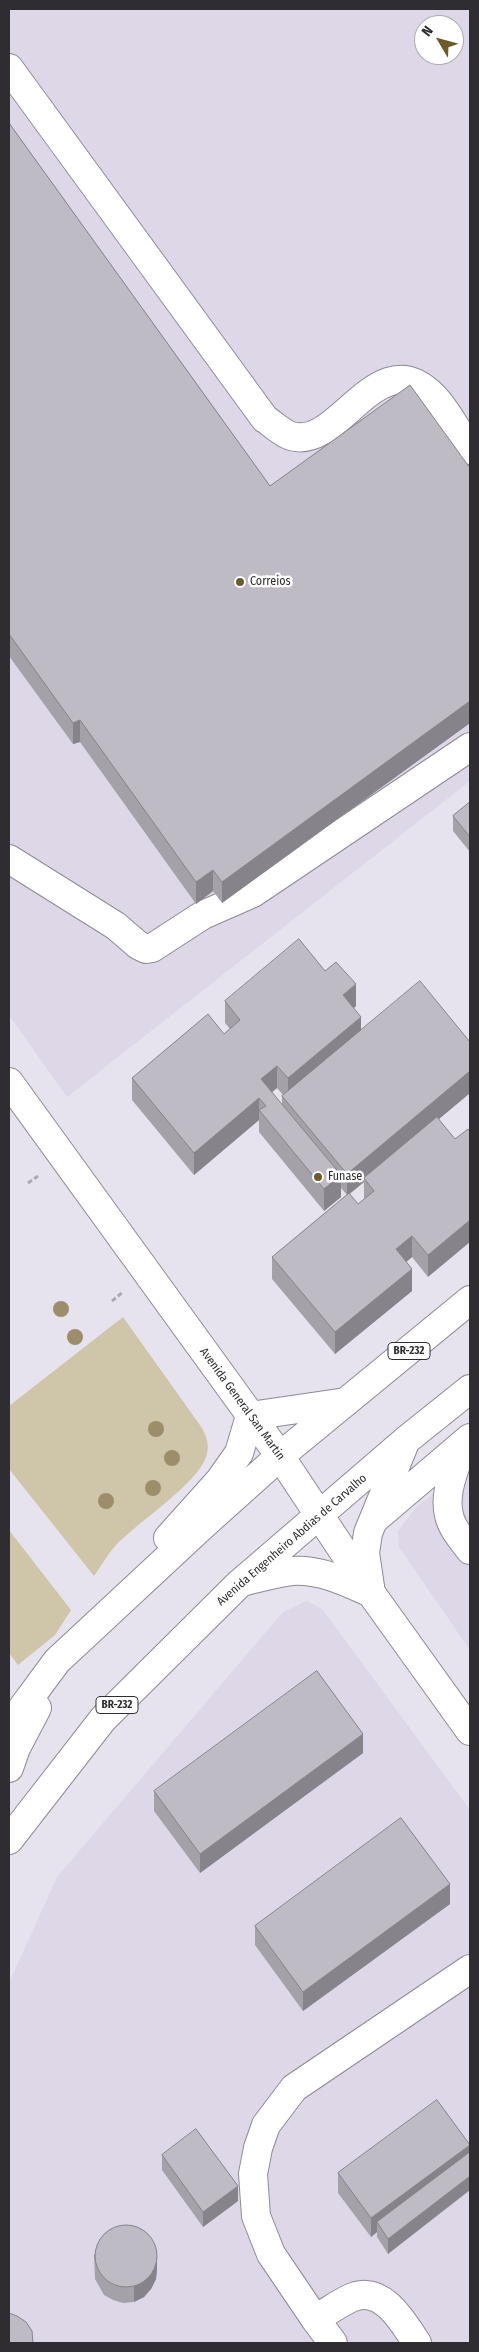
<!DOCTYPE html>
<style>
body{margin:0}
#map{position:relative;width:479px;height:2352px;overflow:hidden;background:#e7e3ee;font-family:"Fira Sans Condensed",sans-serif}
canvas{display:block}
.frame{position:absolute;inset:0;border:10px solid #2f2d31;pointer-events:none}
.north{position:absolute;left:414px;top:15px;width:50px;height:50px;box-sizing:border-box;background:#fff;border:1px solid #acabad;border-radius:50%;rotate:307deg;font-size:14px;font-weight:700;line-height:20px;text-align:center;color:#2f2d31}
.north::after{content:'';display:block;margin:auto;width:18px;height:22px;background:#6d5c2a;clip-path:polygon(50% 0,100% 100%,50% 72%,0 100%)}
</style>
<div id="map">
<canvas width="479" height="2352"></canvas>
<div class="frame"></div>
<div class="north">N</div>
</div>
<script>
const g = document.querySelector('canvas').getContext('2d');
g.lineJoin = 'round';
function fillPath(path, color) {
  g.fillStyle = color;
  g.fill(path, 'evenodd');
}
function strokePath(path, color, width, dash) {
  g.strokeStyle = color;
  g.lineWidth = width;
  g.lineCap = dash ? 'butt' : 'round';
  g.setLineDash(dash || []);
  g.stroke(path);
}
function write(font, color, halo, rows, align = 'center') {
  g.font = font + ' "Fira Sans Condensed",sans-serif';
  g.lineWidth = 5;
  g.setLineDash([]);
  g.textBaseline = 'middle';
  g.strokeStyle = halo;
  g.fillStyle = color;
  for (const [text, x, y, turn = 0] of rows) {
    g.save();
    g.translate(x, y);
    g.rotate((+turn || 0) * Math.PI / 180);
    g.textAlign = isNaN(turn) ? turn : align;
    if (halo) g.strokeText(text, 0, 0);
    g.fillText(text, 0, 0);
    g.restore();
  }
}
const built = new Path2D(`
 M9,9H470V781L67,1097L9,1015ZM424,25H454V55H424Z
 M470,1465V1650L399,1547L398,1531L416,1507Z
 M307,1601L323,1610L470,1810V2343H9V1983L57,1877L283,1612Z`);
const green = new Path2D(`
 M123,1317L202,1428C207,1437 210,1447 206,1457C197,1484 138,1522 116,1545C108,1554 101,1566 94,1576L9,1469V1406Z
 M9,1530L71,1610L55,1635L18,1665L9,1653Z`);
const path = new Path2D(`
 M28,1183L38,1176
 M112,1301L123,1292`);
const minor = new Path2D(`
 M9,68L265,419C273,424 282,433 291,436C340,451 377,339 433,396C448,411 458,433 470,450
 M9,859L116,926L138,945L146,949L152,948L203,915L253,893L470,747
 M464,1443C455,1468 440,1498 452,1524C456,1533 464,1542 470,1550
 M315,2319L333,2343
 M417,2343C404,2324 385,2288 356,2296C343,2300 328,2312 315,2319L271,2254L256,2216L253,2174L258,2148L266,2125L294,2088L470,1969`);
const major = new Path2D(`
 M9,1082L280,1456L371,1593L470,1731`);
const highway = new Path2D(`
 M376,1518L470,1438
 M168,1538L220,1480L239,1453L250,1416L346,1402
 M242,1582C258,1578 275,1573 292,1571C320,1569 346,1582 371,1593
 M371,1593L365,1553L368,1533L404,1445
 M9,1726L57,1661L201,1527L280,1456L470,1300
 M9,1768L16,1748L37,1708
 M9,1840L103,1719L240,1583L405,1441L470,1389`);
const trees = [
 [61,1309],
 [75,1337],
 [156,1429],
 [172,1458],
 [153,1488],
 [106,1501]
];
const wall = new Path2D(`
 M9,123L270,486L470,468V723L222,903L213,891L196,904L80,742L73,744L9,656Z
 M470,802V852L453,831V816Z
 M225,1001L356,1006L354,1008L361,1030L470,1042V1093L439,1119L428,1277L412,1257L406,1262L412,1291L335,1354L272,1279V1257L347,1195L341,1188V1197L324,1211L259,1132V1120L194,1175L132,1100V1078L224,1034L230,1029L225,1023ZM277,1088L283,1095L282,1096V1105L272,1092ZM364,1182V1199L358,1204L349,1194Z
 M363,1753L200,1873L154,1811V1791Z
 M450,1904L303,2011L255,1945V1926Z
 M470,2152L388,2254L377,2237V2232L371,2237L338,2193V2173Z
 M162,2155L238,2201L203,2227L162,2170Z
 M94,2254L157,2269L156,2279L151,2289L144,2297L134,2302L123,2303L113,2300L104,2295L95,2279Z`);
const shadedWall = new Path2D(`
 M470,701V723L222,903V882Z
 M80,720V742L73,744V723Z
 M213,870V891L196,904V882Z
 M356,984V1006L343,1017V995Z
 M361,1017V1039L288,1100V1078Z
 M277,1066V1088L261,1101V1079Z
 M470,1071V1093L366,1180L364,1178V1182L347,1196V1174Z
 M259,1098V1120L194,1175V1153Z
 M341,1175V1197L324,1211V1189Z
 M470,1220V1242L428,1277V1255Z
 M412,1236V1257L396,1271V1249Z
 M412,1269V1291L335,1354V1332Z
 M363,1734V1753L200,1873V1854Z
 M450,1884V1904L303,2011V1992Z
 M470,2145V2164L377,2222V2232L371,2237V2218Z
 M470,2176V2190L388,2254V2239Z
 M238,2186V2201L203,2227V2212Z
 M157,2254V2269L156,2279L151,2289L144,2297L134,2302V2287Z`);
const building = new Path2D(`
 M9,123L270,486L410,385L470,468V701L222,882L213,870L196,882L80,720L73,723L9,634Z
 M470,802V837L453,816Z
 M299,939L325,971L336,962L356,984L343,995L361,1017L288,1078L277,1066L261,1079L341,1175L324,1189L259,1110L266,1106L259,1098L194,1153L132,1078L208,1014L224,1034L240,1020L225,1001Z
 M420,981L470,1042V1071L347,1174L282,1096Z
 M437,1117L455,1139L468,1129L470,1132V1220L428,1255L412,1236L396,1249L412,1269L335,1332L272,1257L349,1193L358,1204L374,1191L364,1178Z
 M317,1671L363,1734L200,1854L154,1791Z
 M401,1818L450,1884L303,1992L255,1926Z
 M437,2100L470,2145L371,2218L338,2173Z
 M196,2129L238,2186L203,2212L162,2155Z
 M470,2152V2176L388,2239L377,2222Z
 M95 2256a31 31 0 1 1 62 0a31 31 0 1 1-62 0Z
 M9,2313L17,2316L26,2322L32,2331L33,2343H9Z`);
const markers = [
 [240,582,5,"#6d5c2a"],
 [318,1177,5,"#6d5c2a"]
];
const shields = [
 [409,1351,42],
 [117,1705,42]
];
const shieldNames = [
 ["BR-232",409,1351],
 ["BR-232",117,1705]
];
const poiNames = [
 ["Correios",250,582],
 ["Funase",328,1177]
];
const streetNames = [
 ["Avenida General San Martin",242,1404,54],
 ["Avenida Engenheiro Abdias de Carvalho",292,1540,-41]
];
fillPath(built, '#ddd7e8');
fillPath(green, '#cfc5a9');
strokePath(minor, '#8e8a94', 30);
strokePath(major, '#8e8a94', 30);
strokePath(highway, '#8e8a94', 30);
strokePath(path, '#aca9b2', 3, [5, 2.5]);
strokePath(minor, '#fff', 28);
strokePath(major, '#fff', 28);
strokePath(highway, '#fff', 28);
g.fillStyle = '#9c8e6b';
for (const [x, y] of trees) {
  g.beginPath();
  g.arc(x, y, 8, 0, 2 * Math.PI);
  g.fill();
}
fillPath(wall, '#a4a1a9');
fillPath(shadedWall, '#86838a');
fillPath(building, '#bfbbc5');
strokePath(building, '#86838a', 1);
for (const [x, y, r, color] of markers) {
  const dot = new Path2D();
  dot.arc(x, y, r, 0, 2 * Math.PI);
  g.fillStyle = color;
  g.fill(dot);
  strokePath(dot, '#fff', 2);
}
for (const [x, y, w] of shields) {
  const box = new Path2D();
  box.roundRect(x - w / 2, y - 8.5, w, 17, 4);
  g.fillStyle = '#fff';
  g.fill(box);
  strokePath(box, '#2f2d31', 1);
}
write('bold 11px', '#2f2d31', null, shieldNames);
write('12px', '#2f2d31', '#fff', poiNames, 'left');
write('12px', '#2f2d31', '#fff', streetNames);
</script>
